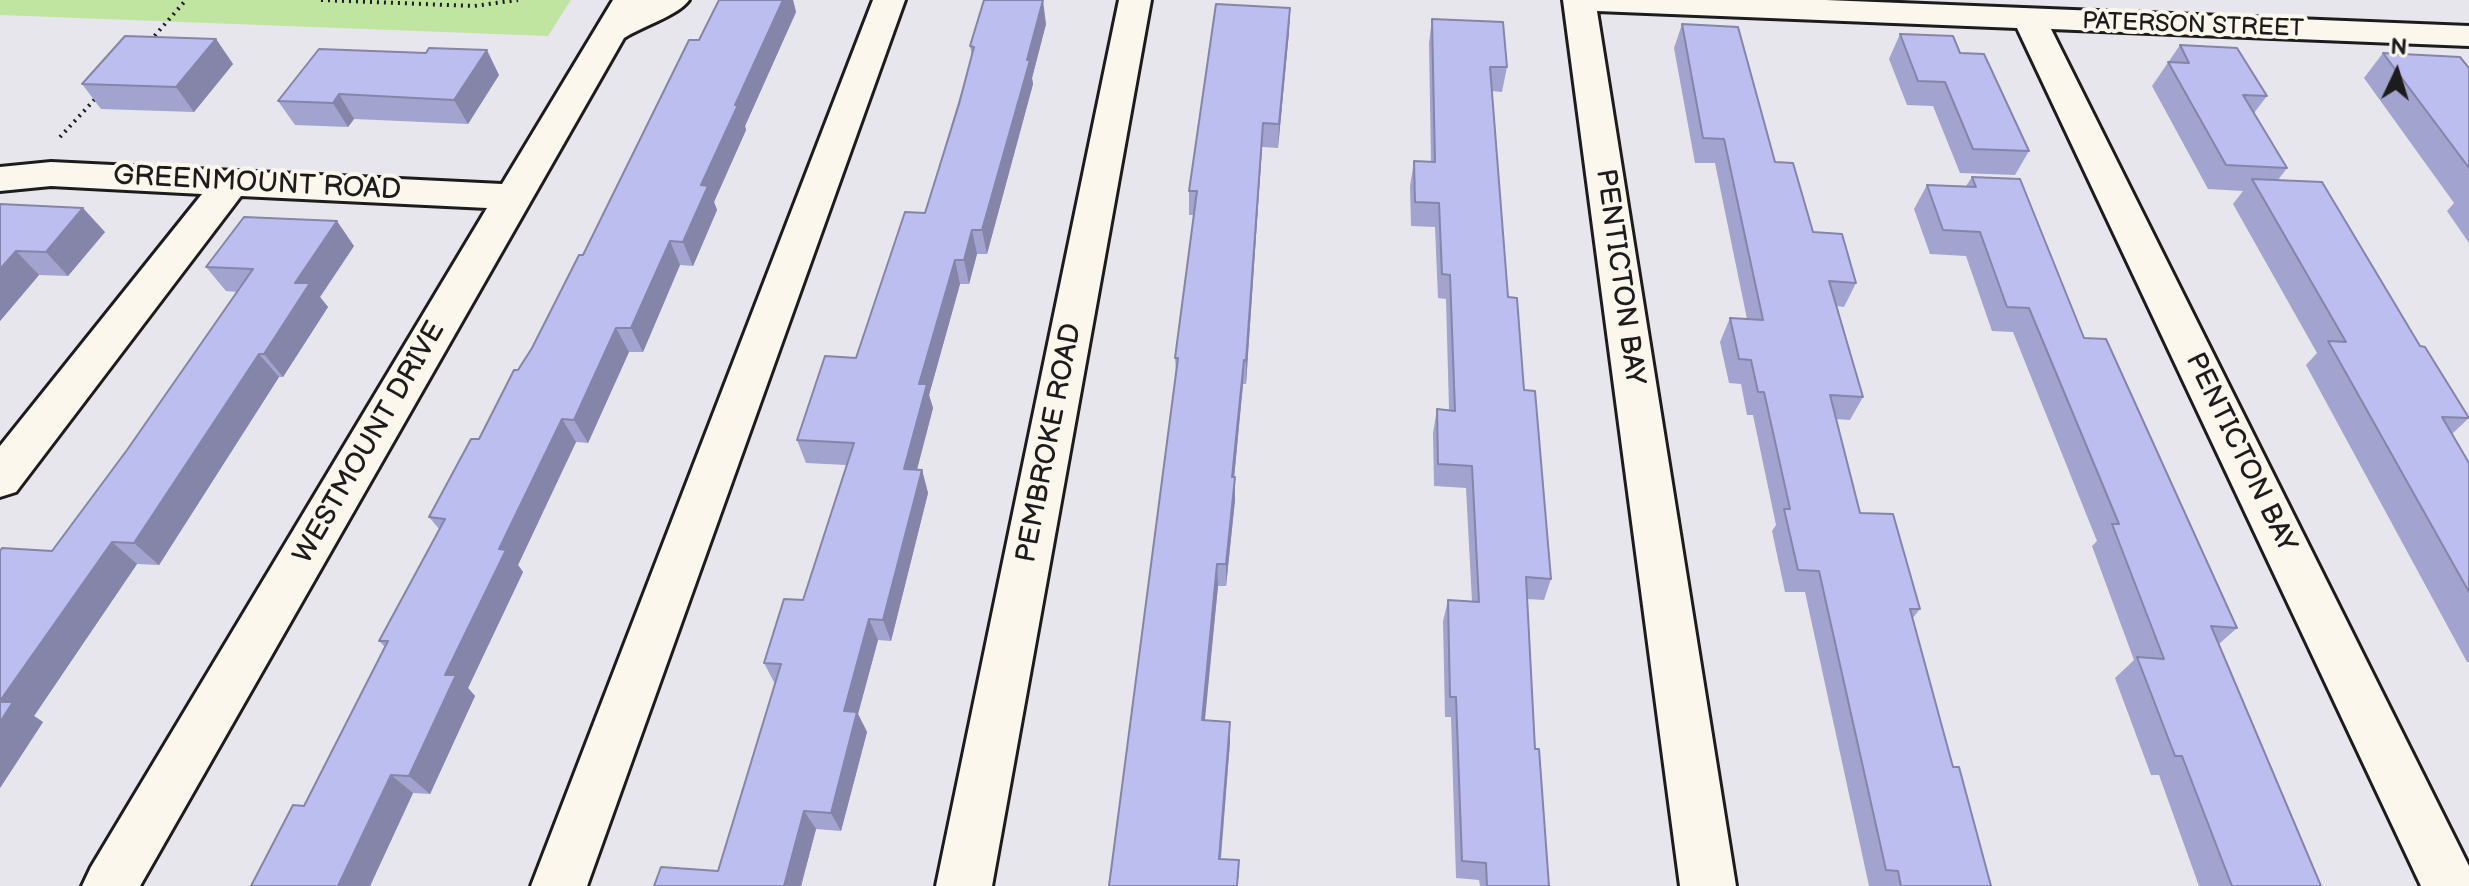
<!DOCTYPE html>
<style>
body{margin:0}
#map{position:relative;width:2469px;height:886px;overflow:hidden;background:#e8e6ed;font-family:"Balsamiq Sans",sans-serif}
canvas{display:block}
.north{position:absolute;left:2357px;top:32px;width:80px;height:80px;-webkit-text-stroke:6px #fbf7ec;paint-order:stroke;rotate:4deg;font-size:22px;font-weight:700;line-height:32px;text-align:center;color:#1c1c1c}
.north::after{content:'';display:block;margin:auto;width:28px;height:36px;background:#1c1c1c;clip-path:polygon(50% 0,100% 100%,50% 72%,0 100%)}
</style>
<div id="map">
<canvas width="2469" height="886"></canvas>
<div class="north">N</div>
</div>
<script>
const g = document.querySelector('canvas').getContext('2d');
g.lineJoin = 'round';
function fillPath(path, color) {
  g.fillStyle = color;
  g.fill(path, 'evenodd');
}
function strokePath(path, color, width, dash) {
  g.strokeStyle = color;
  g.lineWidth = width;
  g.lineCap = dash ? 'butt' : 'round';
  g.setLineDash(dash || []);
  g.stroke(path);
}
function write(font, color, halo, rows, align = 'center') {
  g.font = font + ' "Balsamiq Sans",sans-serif';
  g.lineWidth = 8;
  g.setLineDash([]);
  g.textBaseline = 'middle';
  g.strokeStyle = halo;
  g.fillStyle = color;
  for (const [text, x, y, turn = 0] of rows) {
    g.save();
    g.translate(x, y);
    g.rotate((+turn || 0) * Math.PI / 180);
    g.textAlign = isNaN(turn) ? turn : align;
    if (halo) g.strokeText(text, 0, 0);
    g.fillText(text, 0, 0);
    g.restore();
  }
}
const green = new Path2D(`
 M0,0H571L548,36L0,15Z`);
const path = new Path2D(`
 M321,0L474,6L518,0
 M150,41L186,0
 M60,137L96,98`);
const minor = new Path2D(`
 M613,0H689C679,15 641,27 624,38L140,886H82L91,867L487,208L241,196L16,492L0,497V446L202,194L51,186L0,191V167L51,162L502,184Z
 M873,0H905L587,886H531Z
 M1119,0H1151L992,886H936Z
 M1563,0H1826L2469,26V46L2051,29L2469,866V886H2421L2017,28L1597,11L1736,886H1680Z`);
const wall = new Path2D(`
 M783,0H793L796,12L745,126L746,130L714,202L717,210L693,266L680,265L643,352H629L588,443L576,442L518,565L523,572L468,688L475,696L430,794L413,793L370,886H251L304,806L385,647L379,641L439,529L429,517L479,439L532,348L699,40Z
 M1290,8L1289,32L1278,148L1262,147L1246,384H1243L1234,477L1235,500L1226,586H1218L1204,721L1230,742L1221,859L1239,860V878L1109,886L1176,371L1175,358L1194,215H1189V191Z
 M1432,19L1507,67L1502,92L1492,91L1508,297L1524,390L1551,579L1544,600L1527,599L1535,749L1549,886H1480L1479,880L1456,878L1451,717H1445L1443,621L1448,600L1472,602L1466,488L1434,486L1433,433L1437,409L1449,410L1446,299L1438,298L1435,227L1411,226L1410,186L1414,161L1431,162L1429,43Z
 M1046,24L1032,78L1033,84L987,254H977L969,284H960L929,395L933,408L917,470H922L928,493L891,641L878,640L858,714L867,732L841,831L816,829L801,886H654L718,871L775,684L764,663L803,600L846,465L806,463L797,440L856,358L925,213L972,56L970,46Z
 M1682,24L1775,162L1813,232L1856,283L1844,307L1837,306L1863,397L1850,420L1836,419L1860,513L1920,609L1912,619L1953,767L1991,886H1869L1805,592H1785L1772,531L1776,525L1753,415H1747L1741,384L1729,383L1720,342L1730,318L1747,319L1715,163H1695L1674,48Z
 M1900,34L1960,53L2029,151L2015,175L1960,173L1933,106L1907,105L1889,59Z
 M216,39L233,64L194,112L101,109L82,84Z
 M2180,45L2267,96L2254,113L2287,168L2278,180L2420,346L2469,418L2452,434L2469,463V662H2467L2306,365L2317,353L2233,204L2243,191L2208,189L2152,86Z
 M2383,53L2469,68V243L2447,211L2454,203L2364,78Z
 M499,75L468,124L354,119L348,127L295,125L278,101Z
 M1972,177L2084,338L2237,628L2219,644L2321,886H2199L2159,775H2151L2115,678L2134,660L2092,546L2097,541L2013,332L1992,331L1966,256L1930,254L1914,209L1927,185L1966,186Z
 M0,204L105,232L68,276L39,275L0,321Z
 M354,246L320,297L328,307L283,377H279L159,565L137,564L34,716L43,722L0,788L52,551L127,450L238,292L226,291L206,267Z`);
const shadedWall = new Path2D(`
 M783,0H793L796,12L745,126L746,130L714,202L717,210L693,266L683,242L701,185L735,105Z
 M1043,0L1046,24L1032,78L1033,84L987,254L982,230Z
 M1290,8L1289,32L1278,148L1279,124Z
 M216,39L233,64L194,112L176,87Z
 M487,50L499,75L468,124L454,100Z
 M339,94L354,119L348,127L333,103Z
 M1263,123L1262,147L1246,384V361Z
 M83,208L105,232L68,276L46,252Z
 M337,221L354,246L320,297L328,307L283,377L264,354L295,283Z
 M972,230L977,254L969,284L964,260Z
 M670,241L680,265L643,352L631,328Z
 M16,251L39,275L0,321V269Z
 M955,260L960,284L929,395L933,408L911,492L904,469L919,384Z
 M616,328L629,352L588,443L574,420Z
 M259,354L279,377L159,565L134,543Z
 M1244,360L1243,384L1232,500V477Z
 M562,419L576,442L518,565L523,572L468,688L475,696L430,794L409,776L445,675L499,549Z
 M922,470L928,493L891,641L883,620Z
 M1235,477V500L1226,586V564Z
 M112,542L137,564L34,716L43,722L0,788V701Z
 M1217,564L1218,586L1203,740L1202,720Z
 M869,619L878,640L858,714L867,732L841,831L831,813L844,711Z
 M1230,722V742L1219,876V859Z
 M391,775L413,793L370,886H338Z
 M804,811L816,829L801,886H784Z`);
const building = new Path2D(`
 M719,0H783L735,105H738L701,185L708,186L683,242L670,241L631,328H616L574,420L562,419L499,549L506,550L445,675H456L409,776L391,775L338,886H251L293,805L304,806L388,641H379L445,519L429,517L471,439H479L514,370H518L532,348L579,255H583L689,40H699Z
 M984,0H1043L1027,60H1030L982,230H972L964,260H955L919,384H927L904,469L922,470L883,620L869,619L844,711L857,712L831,813L804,811L784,886H654L661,867L718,871L781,664L764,663L784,599L803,600L854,443L797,440L825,356L856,358L905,212L925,213L959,104L974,47L970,46Z
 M1216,4L1290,8L1279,124L1263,123L1246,361L1244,360L1232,477H1235L1226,564H1217L1202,720L1230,722L1219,859L1239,860L1237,886H1109L1178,358H1175L1197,191H1189Z
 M1432,19L1503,22L1507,67H1490L1508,297L1517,298L1524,390L1535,391L1551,579L1526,577L1535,749H1539L1549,886H1487L1486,863L1462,861L1456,697H1450L1448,600L1479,602L1472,466L1438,464L1437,409L1455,411L1450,275L1442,274L1439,203L1415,202L1414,161L1435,162Z
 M1682,24L1738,27L1775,162L1793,163L1813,232L1842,234L1856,283L1829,281L1863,397L1830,395L1860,513L1893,514L1920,609H1910L1953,767H1959L1991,886H1901L1898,871L1886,870L1819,571L1798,570L1784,509H1790L1764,392H1758L1751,360L1739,359L1730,318L1763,320L1724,139L1703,138Z
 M1900,34L1953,36L1960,53L1984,54L2029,151L1973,149L1945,82L1918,81Z
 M125,36L216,39L176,87L82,84Z
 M2180,45L2237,48L2267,96L2243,95L2287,168L2226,165L2168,62L2189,63Z
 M429,48L487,50L454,100L339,94L333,103L278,101L319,49L426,53Z
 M2383,53L2460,57L2469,68V168Z
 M1972,177L2020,179L2084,338L2106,339L2237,628L2211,626L2321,886H2232L2182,756H2175L2137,657L2164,659L2112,524H2119L2029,308L2007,307L1980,232L1943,230L1927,185L1976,187Z
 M2252,179L2322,182L2420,346L2425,347L2469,418L2442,417L2469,463V592L2328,341L2346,342Z
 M0,204L83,208L46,252L16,251L0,269Z
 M244,217L337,221L295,283H310L264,354H259L134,543L112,542L0,701V551L2,548L52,551L127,450L253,269L206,267Z
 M0,702H13L0,722Z`);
const farStreetnames = [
 ["PATERSON STREET",2193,26,2]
];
const streetNames = [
 ["GREENMOUNT ROAD",257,184,3],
 ["PENTICTON BAY",1619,277,82],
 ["WESTMOUNT DRIVE",370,443,-60],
 ["PEMBROKE ROAD",1050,443,-79],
 ["PENTICTON BAY",2240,453,64]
];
fillPath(green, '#c0e5a0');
strokePath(minor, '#1c1c1c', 6);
strokePath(path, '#1c1c1c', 4, [2, 5]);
fillPath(minor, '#fbf7ec');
fillPath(wall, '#a2a3ce');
fillPath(shadedWall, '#8485a8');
fillPath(building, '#bcbef0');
strokePath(building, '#8485a8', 2);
write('24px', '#1c1c1c', '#fbf7ec', farStreetnames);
write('28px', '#1c1c1c', '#fbf7ec', streetNames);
</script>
